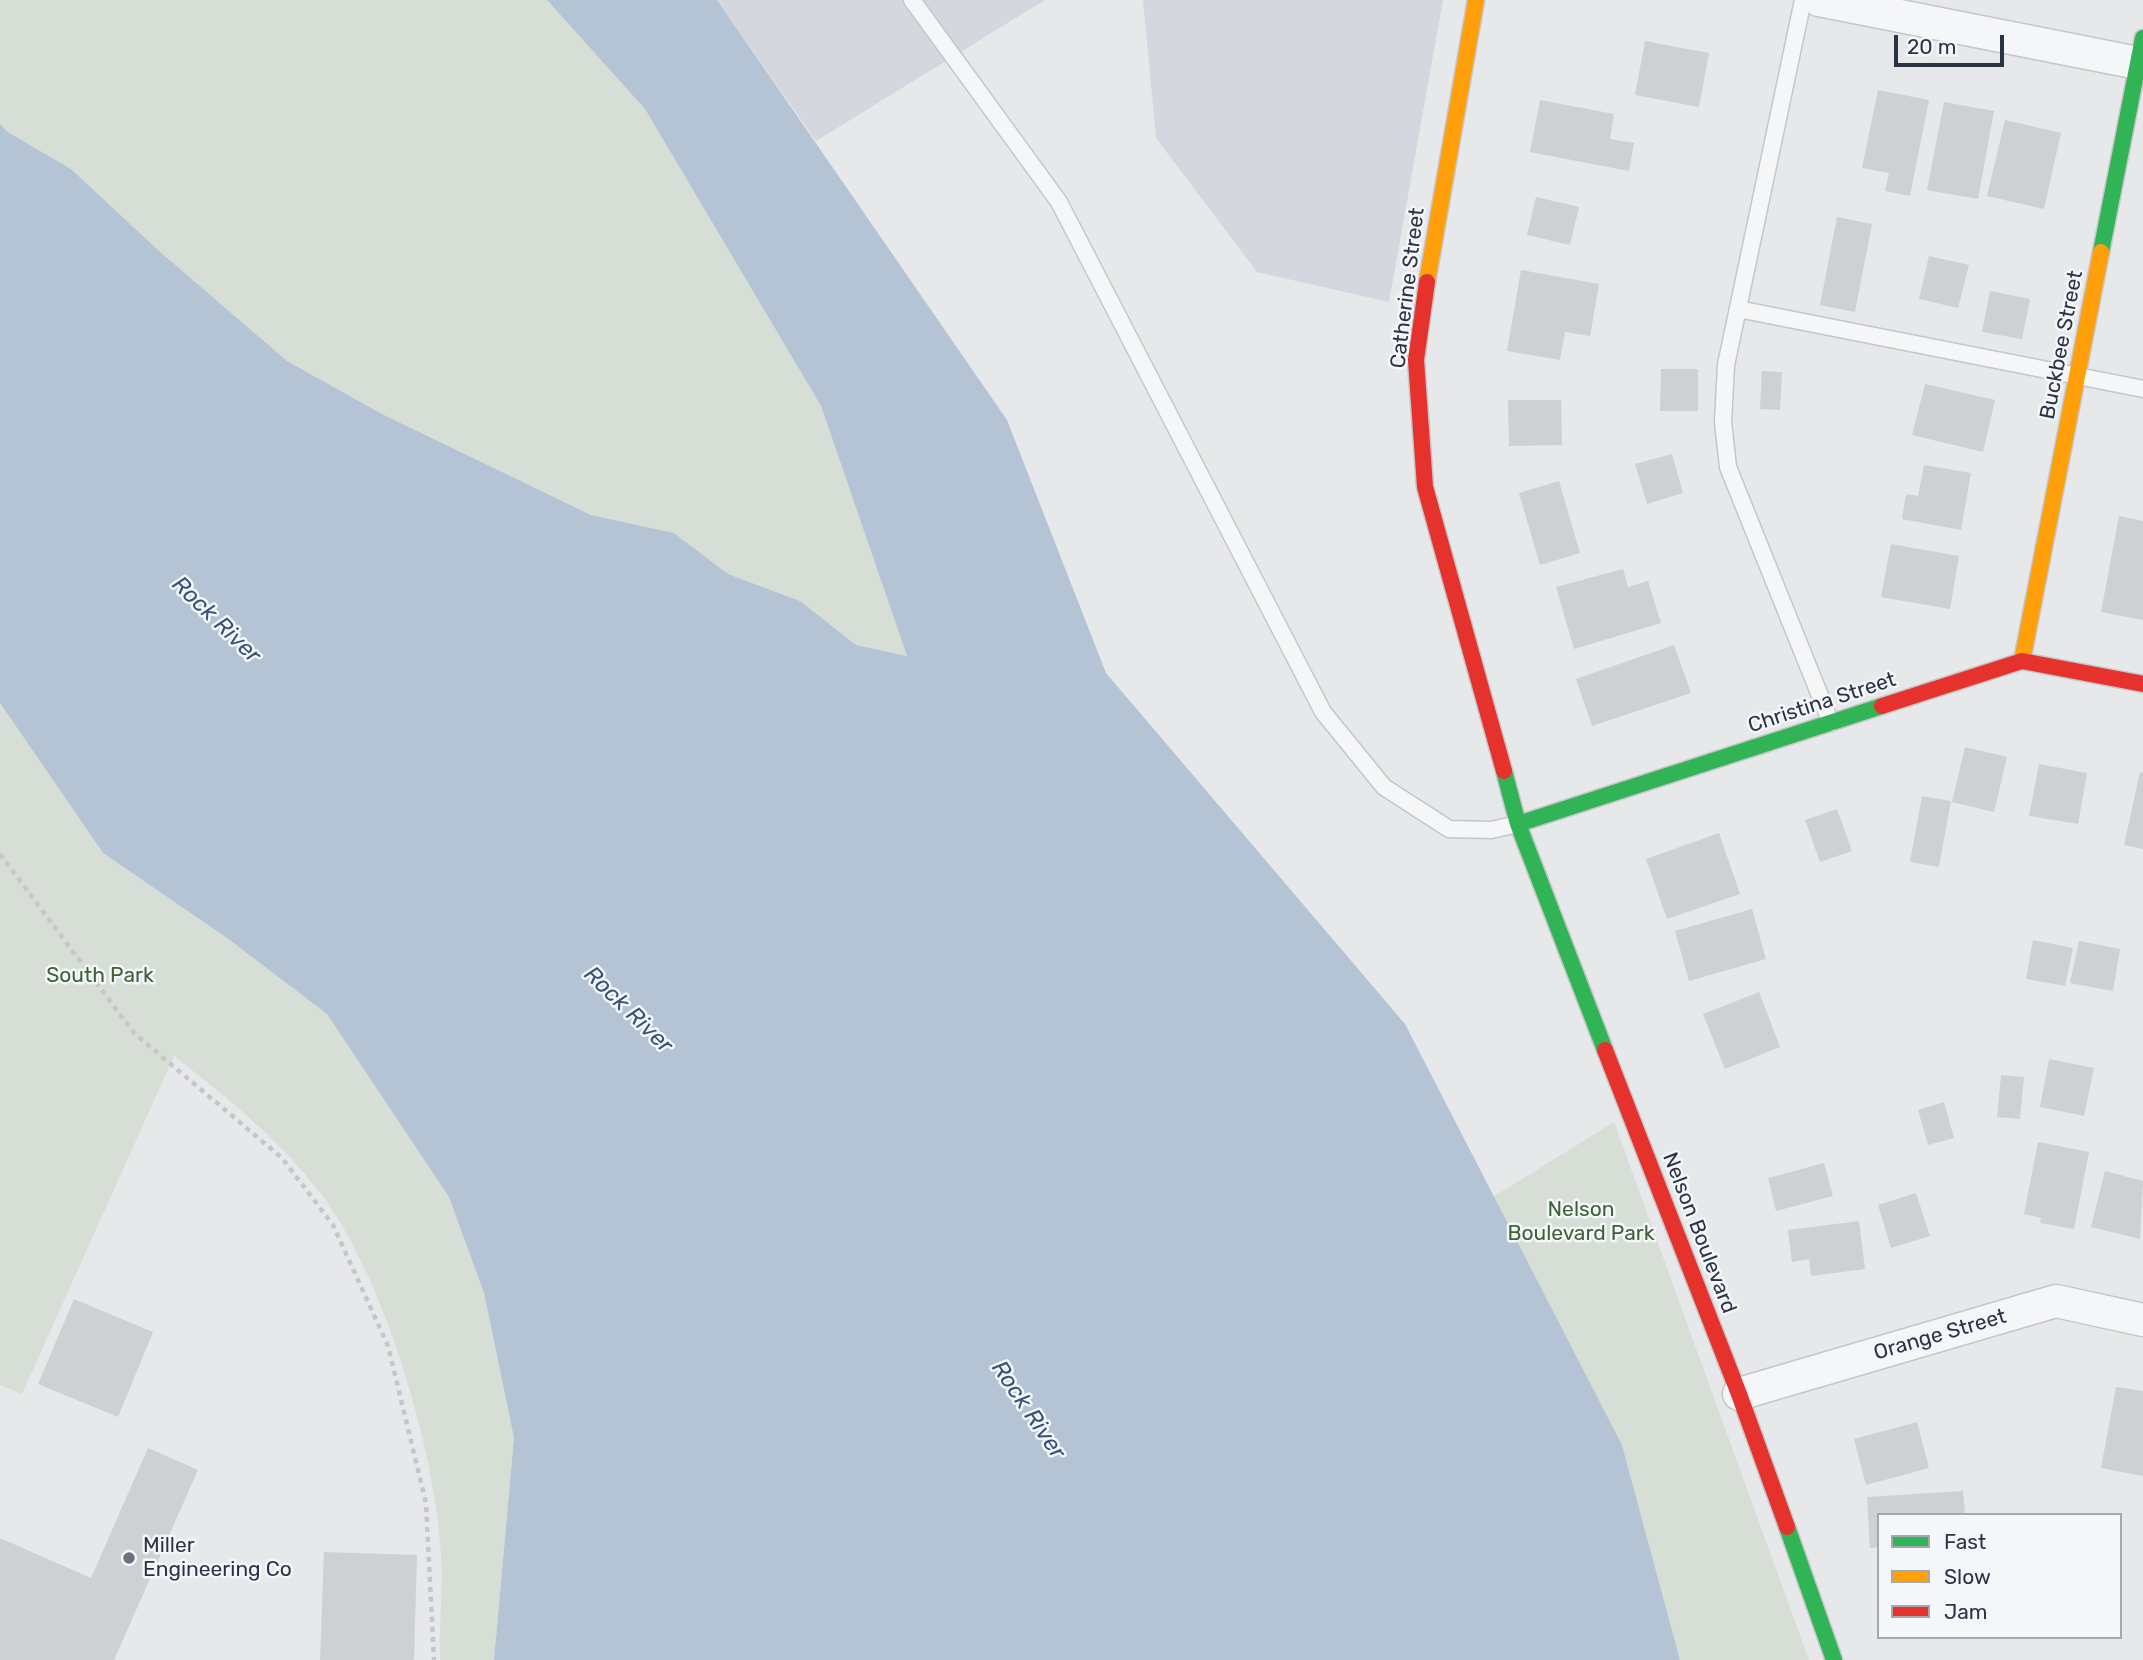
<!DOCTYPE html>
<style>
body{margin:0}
#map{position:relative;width:2143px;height:1660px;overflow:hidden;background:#e6e8ea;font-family:Rubik,sans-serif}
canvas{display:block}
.legend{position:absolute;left:1877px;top:1513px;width:245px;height:126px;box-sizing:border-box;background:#f4f6f9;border:2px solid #a4a8b1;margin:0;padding:9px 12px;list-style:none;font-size:21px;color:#2b3445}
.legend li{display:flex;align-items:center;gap:14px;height:35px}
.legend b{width:35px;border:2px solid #a4a8b1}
.scale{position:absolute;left:1894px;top:35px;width:110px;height:32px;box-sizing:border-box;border:4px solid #2b3445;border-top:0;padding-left:9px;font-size:21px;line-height:24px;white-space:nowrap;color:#2b3445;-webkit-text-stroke:5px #f4f6f9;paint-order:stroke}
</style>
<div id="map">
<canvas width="2143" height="1660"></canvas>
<ul class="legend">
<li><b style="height:9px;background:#30b455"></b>Fast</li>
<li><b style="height:9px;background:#ff9f0a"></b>Slow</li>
<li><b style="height:9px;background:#e5322d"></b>Jam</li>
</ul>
<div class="scale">20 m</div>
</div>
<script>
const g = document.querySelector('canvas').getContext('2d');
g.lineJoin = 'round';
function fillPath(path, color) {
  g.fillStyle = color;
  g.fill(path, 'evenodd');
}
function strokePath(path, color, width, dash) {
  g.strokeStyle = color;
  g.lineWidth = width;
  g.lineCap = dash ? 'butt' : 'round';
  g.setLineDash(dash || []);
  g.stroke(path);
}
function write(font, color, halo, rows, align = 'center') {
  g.font = font + ' Rubik,sans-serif';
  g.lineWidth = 5;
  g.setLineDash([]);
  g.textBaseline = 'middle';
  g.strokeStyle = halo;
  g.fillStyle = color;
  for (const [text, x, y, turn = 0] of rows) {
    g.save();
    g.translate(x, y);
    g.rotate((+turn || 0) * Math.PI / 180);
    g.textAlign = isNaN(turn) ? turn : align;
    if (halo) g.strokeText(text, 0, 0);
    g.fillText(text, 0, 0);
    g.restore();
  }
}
const built = new Path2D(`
 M717,0H1045L816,141Z
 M1143,0H1443L1389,302L1257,272L1156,138Z`);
const green = new Path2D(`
 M0,0H547L645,109L821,406L907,656L856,645L800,601L728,574L674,533L591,515L382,414L287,361L158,250L71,169L6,131L0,123Z
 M0,703L103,853L227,938L327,1014L449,1197L484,1293L514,1438L494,1660H440C439,1625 443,1589 441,1554C435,1448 383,1273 318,1190C278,1139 226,1096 174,1056L22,1394L0,1385Z
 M1614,1122L1809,1660H1680L1622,1445L1493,1197Z`);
const water = new Path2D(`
 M547,0H717L1007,420L1106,673L1405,1024L1622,1445L1680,1660H494L514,1438L484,1293L449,1197L327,1014L227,938L103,853L0,703V123L6,131L71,169L158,250L287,361L382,414L591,515L674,533L728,574L800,601L856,645L907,656L821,406L645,109Z`);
const building = new Path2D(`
 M1645,41L1709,53L1699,107L1635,95Z
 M1878,90L1929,100L1910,196L1885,191L1889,173L1862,168Z
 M1540,100L1614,114L1610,139L1634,143L1629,171L1530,152Z
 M1944,102L1994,111L1978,199L1927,190Z
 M2005,120L2061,133L2044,209L1987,196Z
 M1536,197L1579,207L1570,245L1527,235Z
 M1837,217L1872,224L1855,312L1820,305Z
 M1929,256L1969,265L1958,308L1919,299Z
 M1521,270L1599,284L1590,336L1565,332L1560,360L1507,351Z
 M1990,291L2030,299L2022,339L1982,332Z
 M1661,369H1698V411H1660Z
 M1762,371L1782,372L1780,410L1760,409Z
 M1925,384L1995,400L1983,452L1912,435Z
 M1508,400H1561L1562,445L1509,446Z
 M1672,454L1683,493L1647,504L1635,464Z
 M1924,465L1971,473L1961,530L1902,519L1906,494L1918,496Z
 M1559,481L1580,553L1540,565L1519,493Z
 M2119,516L2143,521V620L2101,612Z
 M1891,544L1959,556L1950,609L1881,597Z
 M1623,569L1628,587L1648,581L1661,623L1574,649L1556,587Z
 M1674,645L1691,693L1592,726L1576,679Z
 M1965,747L2007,757L1994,812L1952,802Z
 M2039,764L2087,773L2078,824L2029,816Z
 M2140,772L2143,773V849L2124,845Z
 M1922,796L1951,801L1939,867L1910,862Z
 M1837,809L1852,851L1820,862L1805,820Z
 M1719,833L1740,894L1667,919L1646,859Z
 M1752,909L1766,959L1689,981L1675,931Z
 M2033,940L2073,948L2065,986L2026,979Z
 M2079,941L2120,949L2113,991L2070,983Z
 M1759,992L1780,1047L1725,1069L1703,1014Z
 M2049,1059L2094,1068L2084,1116L2040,1107Z
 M2001,1075L2024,1077L2020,1119L1997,1117Z
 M1944,1102L1954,1138L1928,1145L1918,1110Z
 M2038,1142L2089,1152L2074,1229L2040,1223L2041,1218L2024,1214Z
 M1824,1163L1833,1196L1776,1211L1768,1178Z
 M2105,1171L2143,1181L2140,1239L2091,1227Z
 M1916,1193L1930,1236L1891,1248L1878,1205Z
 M1859,1221L1865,1269L1811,1276L1809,1259L1792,1262L1788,1230Z
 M74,1299L153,1332L118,1417L38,1384Z
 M2116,1387L2143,1391V1476L2101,1468Z
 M1917,1422L1929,1468L1866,1485L1854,1439Z
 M148,1448L198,1470L114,1660H0V1538L91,1578Z
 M1963,1491L1965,1515H1879V1547L1870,1548L1867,1497Z
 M324,1552L417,1555L414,1660H320Z`);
const path = new Path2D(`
 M0,854L134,1033L282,1158L333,1225L388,1346L426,1503L434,1660`);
const lane = new Path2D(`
 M912,0L1059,202L1323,712L1384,787L1449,829L1491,830L1518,824
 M1803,0L1726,365L1723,422L1728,467L1831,723
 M1738,309L2143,389`);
const street = new Path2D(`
 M1819,0L2143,64
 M1739,1394L2056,1301L2143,1320`);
const fast = new Path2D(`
 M2101,252L2143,38
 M1504,771L1518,824L1605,1050
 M1518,824L1882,706
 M1787,1527L1834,1660`);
const slow = new Path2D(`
 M1427,282L1476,0
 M2022,661L2101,252`);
const jam = new Path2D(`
 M1427,282L1416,360L1425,487L1504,771
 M1882,706L2022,661L2143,684
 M1605,1050L1739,1394L1787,1527`);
const markers = [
 [129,1558,7,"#6c737f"]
];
const streetNames = [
 ["Catherine Street",1408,288,-83],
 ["Buckbee Street",2062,345,-79],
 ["Christina Street",1822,703,-18],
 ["Nelson Boulevard",1699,1233,69],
 ["Orange Street",1940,1335,-16]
];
const parkNames = [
 ["South Park",100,976],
 ["Nelson",1581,1210],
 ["Boulevard Park",1581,1234]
];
const poiNames = [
 ["Miller",143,1546],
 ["Engineering Co",143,1570]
];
const waterNames = [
 ["Rock River",216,620,44],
 ["Rock River",628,1010,44],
 ["Rock River",1028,1410,56]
];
fillPath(built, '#d4d7dd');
fillPath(green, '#d6ded6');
fillPath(water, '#b4c4d5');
fillPath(building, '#ced0d3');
strokePath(lane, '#c4c6c8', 19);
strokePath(street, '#c4c6c8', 35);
strokePath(fast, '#c4c6c8', 19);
strokePath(slow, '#c4c6c8', 19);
strokePath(jam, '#c4c6c8', 19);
strokePath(path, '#c5c6ca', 4.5, [5, 5]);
strokePath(lane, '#f5f6f7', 16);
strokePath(street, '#f5f6f7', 32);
strokePath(fast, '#30b455', 16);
strokePath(slow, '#ff9f0a', 16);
strokePath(jam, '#e5322d', 16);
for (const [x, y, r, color] of markers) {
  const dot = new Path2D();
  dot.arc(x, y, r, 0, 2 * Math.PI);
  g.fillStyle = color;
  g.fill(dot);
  strokePath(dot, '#f4f6f9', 2.5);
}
write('21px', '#2b3445', '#f4f6f9', streetNames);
write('21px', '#3f6138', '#f4f6f9', parkNames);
write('21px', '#2b3445', '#f4f6f9', poiNames, 'left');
write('italic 23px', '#34527a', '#f4f6f9', waterNames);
</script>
